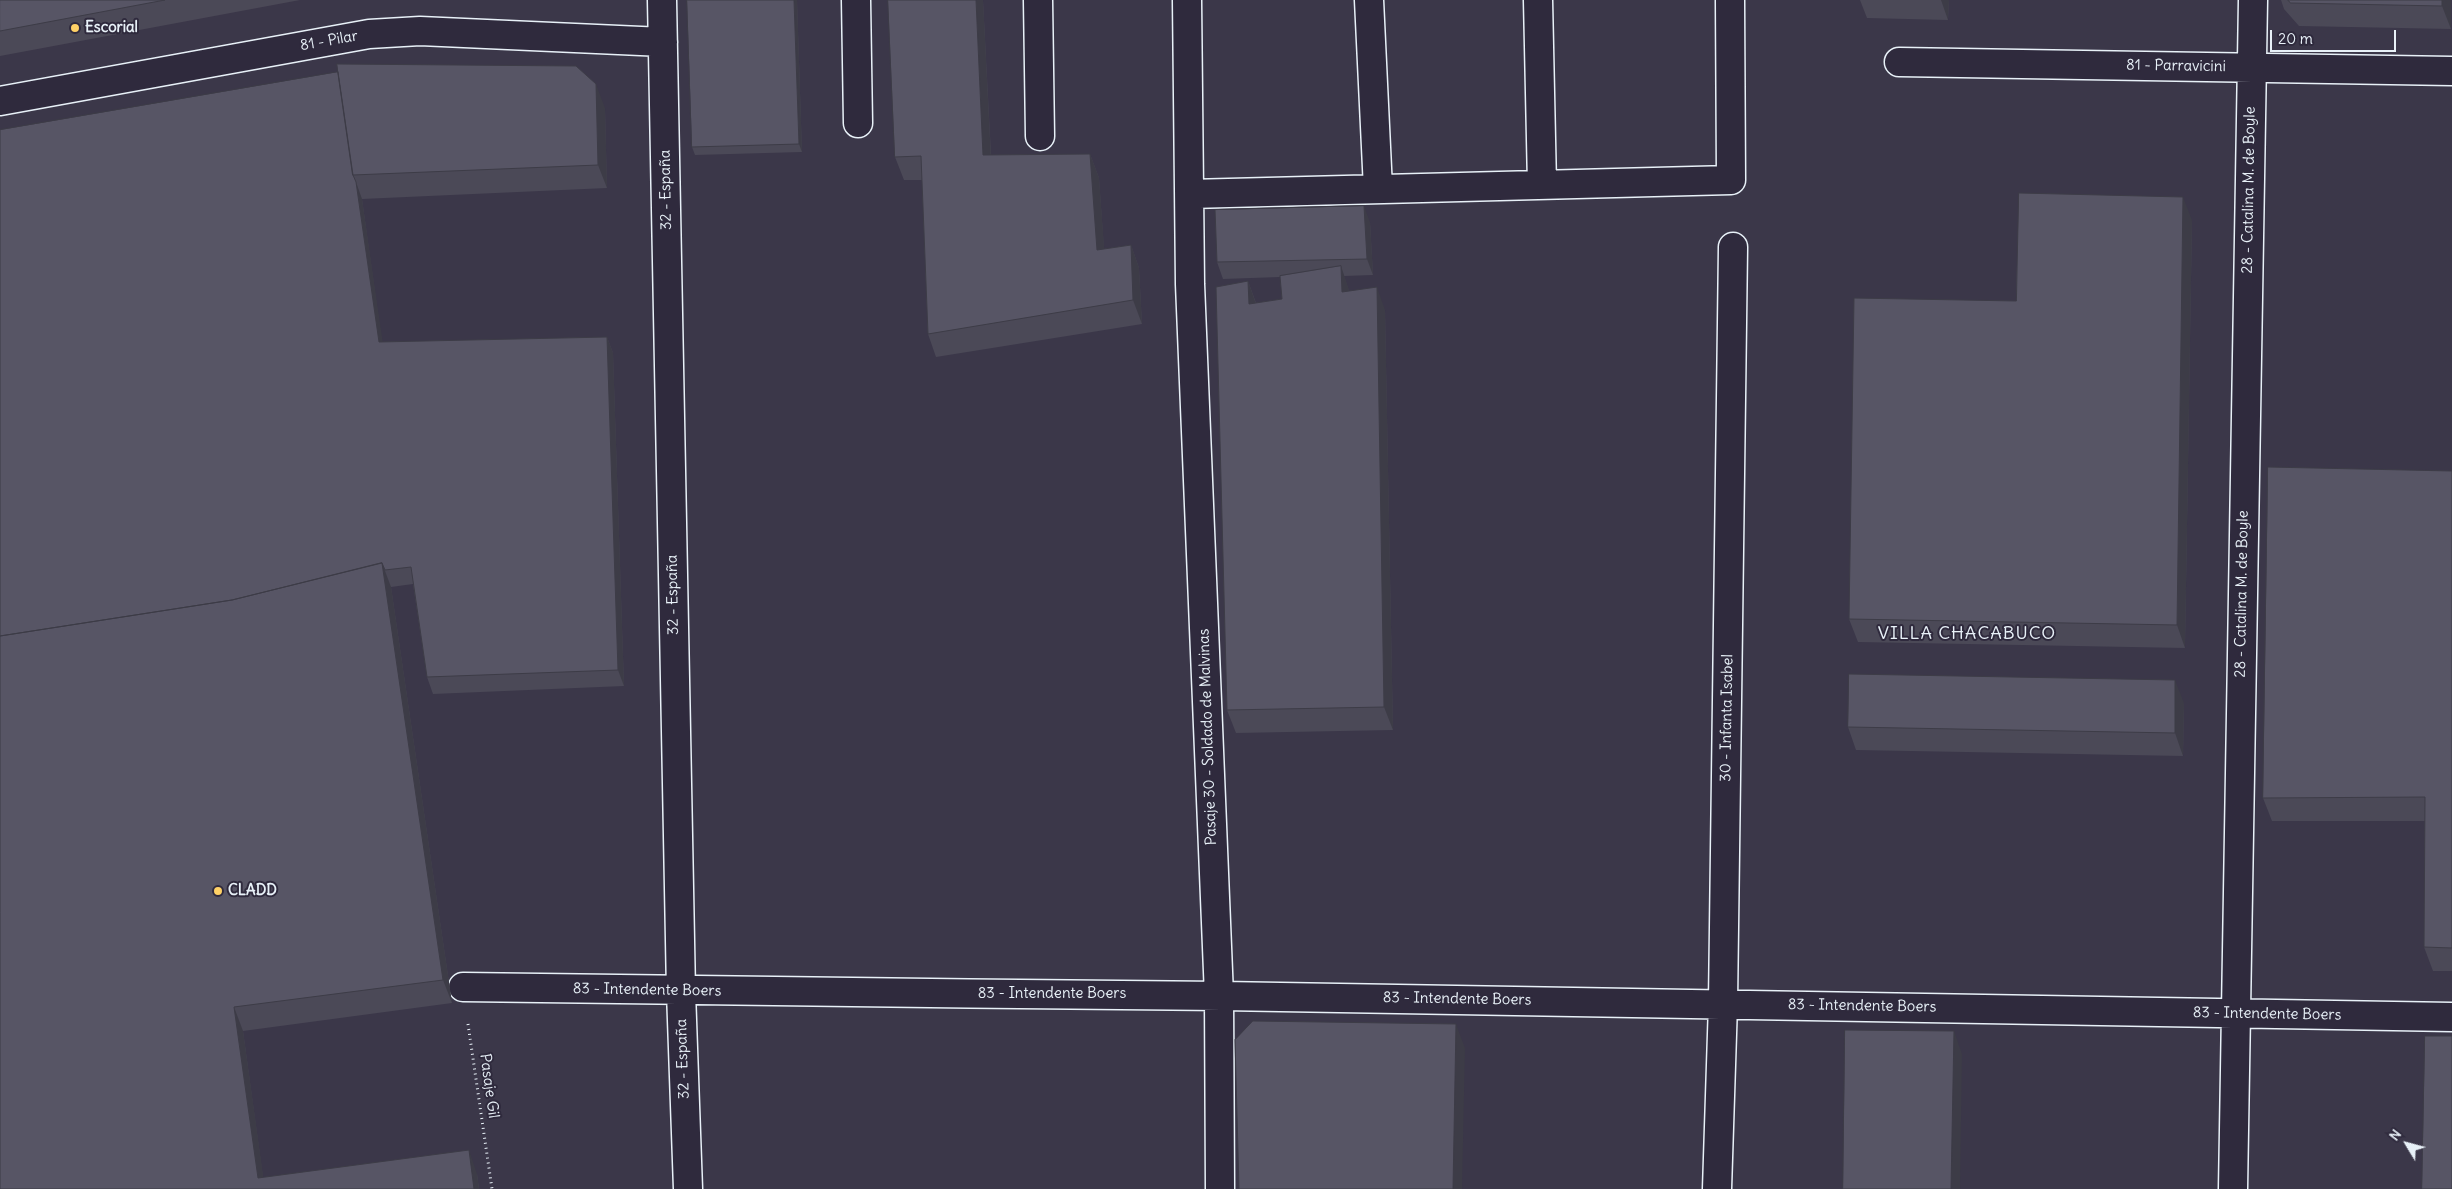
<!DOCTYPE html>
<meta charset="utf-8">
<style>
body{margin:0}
#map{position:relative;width:2452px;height:1189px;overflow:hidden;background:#2f2a3d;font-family:Delius,sans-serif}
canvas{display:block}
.north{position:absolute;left:2382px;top:1119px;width:50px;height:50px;-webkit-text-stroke:4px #2f2a3d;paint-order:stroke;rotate:307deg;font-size:14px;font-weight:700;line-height:20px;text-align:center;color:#e8f1f8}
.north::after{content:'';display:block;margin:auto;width:18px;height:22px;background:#e8f1f8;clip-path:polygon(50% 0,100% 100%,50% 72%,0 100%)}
.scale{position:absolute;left:2270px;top:30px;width:126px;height:22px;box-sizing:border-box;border:2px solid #e8f1f8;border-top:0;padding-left:6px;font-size:15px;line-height:18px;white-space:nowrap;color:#e8f1f8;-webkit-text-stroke:4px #2f2a3d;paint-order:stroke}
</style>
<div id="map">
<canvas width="2452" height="1189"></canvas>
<div class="north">N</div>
<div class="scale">20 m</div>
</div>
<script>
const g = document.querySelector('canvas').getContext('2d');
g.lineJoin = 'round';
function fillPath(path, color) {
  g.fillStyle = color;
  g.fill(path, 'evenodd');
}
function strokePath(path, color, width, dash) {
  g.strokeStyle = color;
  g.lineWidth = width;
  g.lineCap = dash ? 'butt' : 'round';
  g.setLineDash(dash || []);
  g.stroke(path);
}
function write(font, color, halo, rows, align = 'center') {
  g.font = font + ' Delius,sans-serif';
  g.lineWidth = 4;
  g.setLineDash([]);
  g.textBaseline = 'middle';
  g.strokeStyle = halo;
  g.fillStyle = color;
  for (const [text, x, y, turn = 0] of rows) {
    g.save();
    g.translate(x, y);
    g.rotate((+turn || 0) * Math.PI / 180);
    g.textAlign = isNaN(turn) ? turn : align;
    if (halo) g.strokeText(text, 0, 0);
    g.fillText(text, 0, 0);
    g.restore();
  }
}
const built = new Path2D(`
 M0,0H2452V1189H0Z`);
const path = new Path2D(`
 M468,1024L492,1189`);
const minor = new Path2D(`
 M662,0L681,992L688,1189
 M856,0L858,123
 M1038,0L1040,136
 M1187,0L1190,284L1219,996L1220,1189
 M1369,0L1378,189
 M1538,0L1542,185
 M1899,62L2452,71
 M0,101L369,34L420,31L663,42
 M1190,194L1731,180L1730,0
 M463,987C716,992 969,993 1222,996C1632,1001 2042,1009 2452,1017
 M1717,1189L1723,1003L1733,247
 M2233,1189L2253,0`);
const wall = new Path2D(`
 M0,0H300L0,56Z
 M797,0L802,152L695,155L692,147Z
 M888,0H983L991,155L1090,154L1099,178L1104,249L1131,245L1139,268L1142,324L936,357L928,334L922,180H904L895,157Z
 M1860,0H1949L1948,20L1867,18Z
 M2281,0H2451V29L2299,26L2284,9Z
 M605,108L607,188L362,199L382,342L607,337L613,353L624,686L433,694L427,677L413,584L391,587L452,1003L243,1031L263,1177L477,1174L479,1189H0V130Z
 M2192,220L2185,648L1858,642L1849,619L2016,301Z
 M1370,222L1373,275L1344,276L1349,291L1385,310L1393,730L1236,733L1227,710L1248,281L1256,303L1282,299L1280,277L1223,279L1217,262Z
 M2452,471V971H2433L2424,947L2425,821H2272L2263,798Z
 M2184,703L2183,756L1856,750L1848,727Z`);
const shadedWall = new Path2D(`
 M794,0H797L802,152L799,144Z
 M976,0H983L992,179L983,155Z
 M1941,0H1949L1948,20Z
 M2442,0H2451V29L2442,6Z
 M596,84L605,108L607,188L598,165Z
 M1090,154L1099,178L1106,273L1097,250Z
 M356,182L362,199L385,358L379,342Z
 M2183,197L2192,220L2185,648L2177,625Z
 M1364,206L1370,222L1373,275L1367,259Z
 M1131,245L1139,268L1142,324L1133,300Z
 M1341,266L1349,290L1350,315L1342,292Z
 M1248,281L1256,304H1249Z
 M1377,287L1385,310L1393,730L1384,707Z
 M607,337L613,353L624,686L618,670Z
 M382,563L391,587L452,1003L443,980Z
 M2175,680L2184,703L2183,756L2175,733Z
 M234,1007L243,1031L265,1189L258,1178Z
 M1456,1024L1465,1048L1462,1189H1453Z
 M1954,1031L1962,1054L1960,1189H1951Z
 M469,1150L477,1174L479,1189H474Z`);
const building = new Path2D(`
 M0,0H165L0,31Z
 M687,0H794L799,144L692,147Z
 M888,0H976L983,155L1090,154L1097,250L1131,245L1133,300L928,334L921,156L895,157Z
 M2288,0H2442V6L2291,3Z
 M337,64L576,66L596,84L598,165L353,175Z
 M338,72L353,175L356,182L379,342L607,337L618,670L427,677L411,567L385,570L382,563L232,600L0,636V130Z
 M2019,193L2183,197L2177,625L1849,619L1854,298L2016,301Z
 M1364,206L1367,259L1217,262L1215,210Z
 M1341,266L1342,292L1377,287L1384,707L1227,710L1216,287L1248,281L1249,304L1282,299L1280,276Z
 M2268,467L2452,471V948L2424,947L2425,797L2263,798Z
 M382,563L443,980L234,1007L258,1178L469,1150L474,1189H0V636L232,600Z
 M1849,674L2175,680V733L1848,727Z
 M1253,1021L1456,1024L1453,1189H1239L1235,1040Z
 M1845,1030L1954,1031L1951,1189H1843Z
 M2425,1036H2452V1189H2422Z`);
const markers = [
 [75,28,5,"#ffd166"],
 [218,891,5,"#ffd166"]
];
const poiNames = [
 ["Escorial",85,28],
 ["CLADD",228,891]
];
const streetNames = [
 ["81 - Pilar",329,41,-10],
 ["81 - Parravicini",2176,66,1],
 ["32 - España",666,190,-91],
 ["28 - Catalina M. de Boyle",2249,190,-89],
 ["28 - Catalina M. de Boyle",2242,594,-89],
 ["32 - España",673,595,-91],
 ["30 - Infanta Isabel",1727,718,-89],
 ["Pasaje 30 - Soldado de Malvinas",1208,737,-92],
 ["83 - Intendente Boers",647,990,1],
 ["83 - Intendente Boers",1052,994],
 ["83 - Intendente Boers",1457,999,1],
 ["83 - Intendente Boers",1862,1006,1],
 ["83 - Intendente Boers",2267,1014,1],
 ["32 - España",683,1059,-92],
 ["Pasaje Gil",489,1086,82]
];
const quarterNames = [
 ["VILLA CHACABUCO",1967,634]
];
fillPath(built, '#3b3749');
strokePath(minor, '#e8f1f8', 31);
strokePath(path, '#e8f1f8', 3, [1, 4]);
strokePath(minor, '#2f2a3d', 28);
fillPath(wall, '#4b4957');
fillPath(shadedWall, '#3d3c47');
fillPath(building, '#575565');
strokePath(building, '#3d3c47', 1);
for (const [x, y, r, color] of markers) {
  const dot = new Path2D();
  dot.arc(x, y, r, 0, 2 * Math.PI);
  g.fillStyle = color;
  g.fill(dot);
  strokePath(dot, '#2f2a3d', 2);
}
write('bold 15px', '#e8f1f8', '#2f2a3d', poiNames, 'left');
write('15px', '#e8f1f8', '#2f2a3d', streetNames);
g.letterSpacing = '1px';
write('18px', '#e8f1f8', '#2f2a3d', quarterNames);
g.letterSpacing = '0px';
</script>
